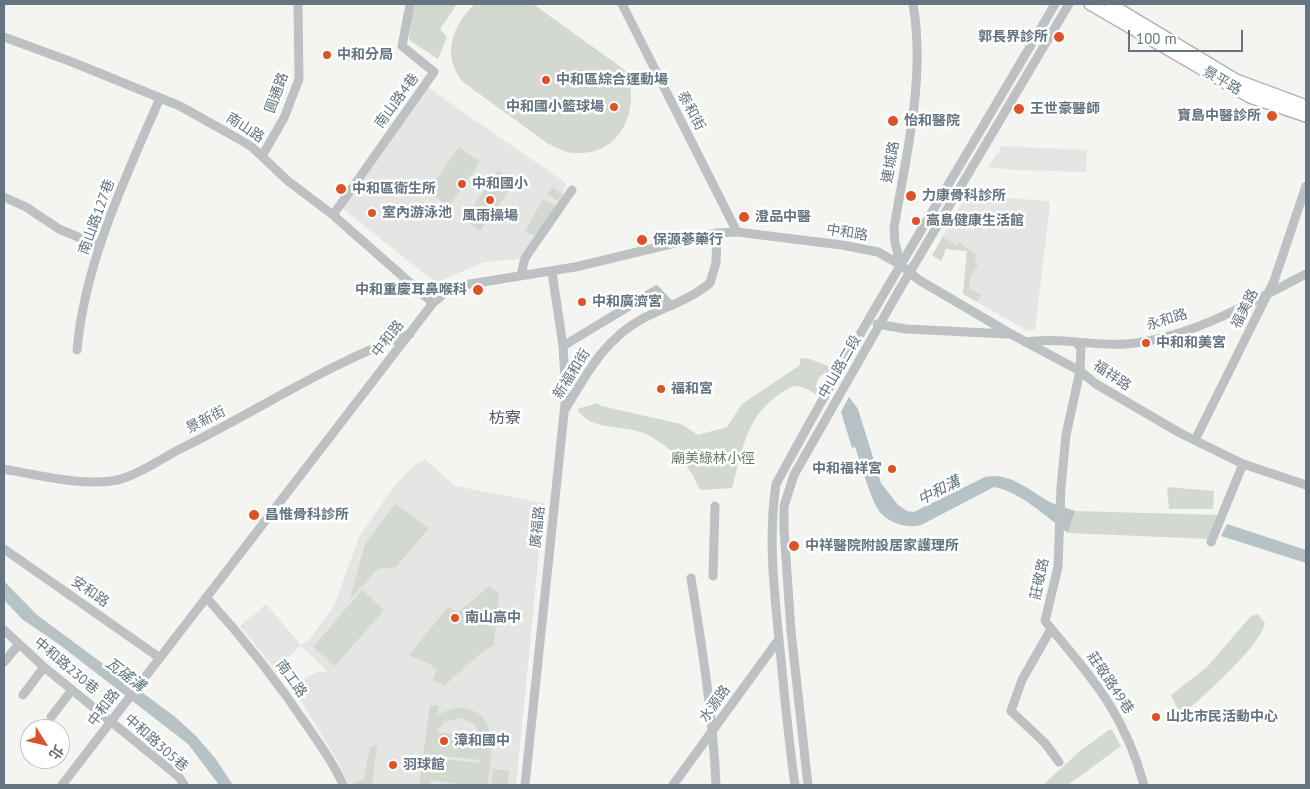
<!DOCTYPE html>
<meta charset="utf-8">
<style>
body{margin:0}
#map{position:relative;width:1310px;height:789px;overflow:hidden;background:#f4f4f0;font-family:"PT Sans","Noto Sans TC",sans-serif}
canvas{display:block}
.frame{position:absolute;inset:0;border:5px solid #647481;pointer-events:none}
.north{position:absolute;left:20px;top:719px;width:50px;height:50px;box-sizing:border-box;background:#fff;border:1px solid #c1c7cd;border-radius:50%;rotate:126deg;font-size:14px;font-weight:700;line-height:20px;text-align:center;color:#647481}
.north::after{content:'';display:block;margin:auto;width:18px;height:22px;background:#dd5227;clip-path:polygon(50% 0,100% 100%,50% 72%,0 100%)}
.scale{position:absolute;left:1128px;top:30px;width:115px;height:22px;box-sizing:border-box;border:2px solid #647481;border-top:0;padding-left:6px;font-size:15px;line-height:18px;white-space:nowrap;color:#647481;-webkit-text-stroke:4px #fff;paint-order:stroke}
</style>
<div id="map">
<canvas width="1310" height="789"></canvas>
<div class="frame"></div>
<div class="north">北</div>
<div class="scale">100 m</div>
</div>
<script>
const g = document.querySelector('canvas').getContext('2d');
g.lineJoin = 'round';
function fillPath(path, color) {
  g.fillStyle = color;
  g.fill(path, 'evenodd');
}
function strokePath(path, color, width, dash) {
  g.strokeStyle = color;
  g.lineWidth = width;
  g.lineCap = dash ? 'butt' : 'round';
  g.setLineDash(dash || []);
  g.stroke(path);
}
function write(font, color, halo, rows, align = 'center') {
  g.font = font + ' "PT Sans","Noto Sans TC",sans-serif';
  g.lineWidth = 5;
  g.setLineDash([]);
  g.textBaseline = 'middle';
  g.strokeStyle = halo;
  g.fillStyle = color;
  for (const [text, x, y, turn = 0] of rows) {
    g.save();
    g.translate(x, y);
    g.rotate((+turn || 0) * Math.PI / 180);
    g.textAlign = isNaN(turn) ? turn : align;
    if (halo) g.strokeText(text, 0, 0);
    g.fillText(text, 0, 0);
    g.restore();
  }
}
const built = new Path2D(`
 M427,87L566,183L563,194L520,259L484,262L436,283L342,208Z
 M1000,146L1087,150L1086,172L1015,170L988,167L997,153H999Z
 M966,195L1048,201L1050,204L1035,330L1028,331L963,294L967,251L946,249L941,261L932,255Z
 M425,459L455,486L544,503L516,785H348L341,767L293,688L299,682L317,672H328L301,646L274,668L240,626L266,604L301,645L309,640L334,606L359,537L392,489L412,467Z`);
const green = new Path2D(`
 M415,4H457L440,29L447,37L438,59L409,40L411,10Z
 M475,4H533L625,70C642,106 622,156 576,153C565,153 557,148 547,143L463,82C441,56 452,25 475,4Z
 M459,147L480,162L449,206L427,192Z
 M498,171L515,182L480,231L464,219Z
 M552,187L563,194L558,201L547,194Z
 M543,199L556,206L536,237L525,231Z
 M421,201L441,213L438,219L418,206Z
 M943,237L956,245L959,242L978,256L974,262L978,265L970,277L969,288L981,295L977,302L963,294L967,251L946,249L941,261L932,255Z
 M800,358L810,359L833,368L831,373C822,372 817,378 816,387L821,393L819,396C813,393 805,387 798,386C790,386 784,391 777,396C745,419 742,452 732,488L701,490C696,483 693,474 687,467C679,456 660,441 648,435C626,423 591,433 577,409L598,403L601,406L681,424L698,435L727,427L742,404L800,365Z
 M1167,487L1214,491L1213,509H1169Z
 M395,504L429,528L396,567L378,569L350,599L365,544Z
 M1075,511L1219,515L1210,539L1068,533Z
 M490,586L499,594L494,645L482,652L444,686L433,680L437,670C424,658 420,662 409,655L448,607L458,612Z
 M362,590L384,610L335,666L313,647Z
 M1258,614L1265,623C1261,646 1201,698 1181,716L1171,695L1207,667L1251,616Z
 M430,705L439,706L437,716C448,709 456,705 469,709C502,721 490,759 488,785H464L431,780V785H419ZM462,718L474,724L483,738L436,732L444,722ZM434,755L480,760V763L434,758Z
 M1109,730H1112L1121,746L1068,785H1043L1080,751Z
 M377,745L372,785H354V783L364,779L370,747Z
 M493,769L509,771L508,785H491Z`);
const water = new Path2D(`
 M849,397L858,409L881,483L898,505L907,511L914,512L985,477C1010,471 1031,492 1052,503C1059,506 1067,508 1075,511L1068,533C1046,517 1021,492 994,487L921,525C908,529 888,523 879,511C871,500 860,461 855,447L852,448L841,412Z
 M1227,524L1306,550V563L1221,536Z
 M4,581L37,615L174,716L195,735L215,758L233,785H219L188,744L60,645L22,619L4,600Z`);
const minor = new Path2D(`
 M622,4L737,232
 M4,37L72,62L180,106L237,138L252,147L288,181L333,215L433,303
 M262,156L284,118L299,79L298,4
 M4,197L26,207L59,229L100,246
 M333,215L434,72L402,46L410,4
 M901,265L895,243L894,228C906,155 926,78 913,4
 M521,275L525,258L572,190
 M877,324L906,329L1008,334
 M1025,342C1058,337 1091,346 1125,344C1189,339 1250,303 1306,274
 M1076,342L1081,348L1080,371L1066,435L1061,487L1058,567L1045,621C1092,678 1124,712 1144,785
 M563,346L656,290L671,306
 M77,350C85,261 125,179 160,98
 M566,408C587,373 605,339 642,319C664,307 690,300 710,283L716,263L717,233
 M1195,440L1274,281L1306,186
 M4,469C35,475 94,489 124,478C143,472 161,459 178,450C256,412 328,363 410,334
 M1211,542L1243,464
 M4,549L160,658
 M713,576L715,506
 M691,578C702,647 713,715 716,785
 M206,597C244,639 278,682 310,730C322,748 335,765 343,785
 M1051,629L1022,680L1011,711L1045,743L1059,762
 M4,630L44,667L179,777L184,785
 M4,662L19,644
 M23,695L44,667
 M51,717L72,690
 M62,785L433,303L447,291L464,285L575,267L717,233L737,232L842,245L878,252L901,265L919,280L1011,334L1080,371L1096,384L1180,433L1243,464L1306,485
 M525,785L566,394L563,346L552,272
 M673,785L779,639
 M795,785C788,737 784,689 779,640C774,588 768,536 776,484C864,321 962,164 1055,4
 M808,785L791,631L784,529V506L794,475L901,287L1069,4`);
const major = new Path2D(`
 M1090,4L1250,97L1306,116
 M1110,4L1236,80L1306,106`);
const markers = [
 [1059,37,6,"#dd5227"],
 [327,55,5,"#dd5227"],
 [546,80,5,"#dd5227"],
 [614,107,5,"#dd5227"],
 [1019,109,6,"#dd5227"],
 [1272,116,6,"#dd5227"],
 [893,121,6,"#dd5227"],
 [462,184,5,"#dd5227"],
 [341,189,6,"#dd5227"],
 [911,196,6,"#dd5227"],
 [490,200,5,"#dd5227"],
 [372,213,5,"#dd5227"],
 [744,217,6,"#dd5227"],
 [916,221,5,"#dd5227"],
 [642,240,6,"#dd5227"],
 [478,290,6,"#dd5227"],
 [582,302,5,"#dd5227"],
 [1146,343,5,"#dd5227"],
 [661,389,5,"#dd5227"],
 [892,469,5,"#dd5227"],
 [254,515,6,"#dd5227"],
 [794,546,6,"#dd5227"],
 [455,618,5,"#dd5227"],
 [1156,717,5,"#dd5227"],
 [444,741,5,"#dd5227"],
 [393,765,5,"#dd5227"]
];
const poiNames = [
 ["郭長界診所",1048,37,"right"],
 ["中和分局",337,55],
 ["中和區綜合運動場",556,80],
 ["中和國小籃球場",604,107,"right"],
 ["王世豪醫師",1030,109],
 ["寶島中醫診所",1261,116,"right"],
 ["怡和醫院",904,121],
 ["中和國小",472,184],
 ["中和區衛生所",352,189],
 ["力康骨科診所",922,196],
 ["室內游泳池",382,213],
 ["風雨操場",490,216,"center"],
 ["澄品中醫",755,217],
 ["高島健康生活館",926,221],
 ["保源蔘藥行",653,240],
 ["中和重慶耳鼻喉科",467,290,"right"],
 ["中和廣濟宮",592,302],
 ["中和和美宮",1156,343],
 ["福和宮",671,389],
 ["中和福祥宮",882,469,"right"],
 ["昌惟骨科診所",265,515],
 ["中祥醫院附設居家護理所",805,546],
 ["南山高中",465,618],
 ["山北市民活動中心",1166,717],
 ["漳和國中",454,741],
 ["羽球館",403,765]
];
const streetNames = [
 ["景平路",1222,81,30],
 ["圓通路",277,93,-70],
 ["南山路4巷",397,101,-54],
 ["泰和街",691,111,62],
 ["南山路",245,128,33],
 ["連城路",891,162,-80],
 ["南山路127巷",97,217,-70],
 ["中和路",847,233,9],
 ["福美路",1245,309,-63],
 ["永和路",1167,320,-17],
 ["中和路",388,339,-52],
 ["中山路二段",840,367,-60],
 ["新福和街",572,374,-58],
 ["福祥路",1112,376,34],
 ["景新街",206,420,-27],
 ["廣福路",538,527,-84],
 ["莊敬路",1040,579,-78],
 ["安和路",90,592,35],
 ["中和路230巷",66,666,40],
 ["南工路",291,679,54],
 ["莊敬路49巷",1110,683,56],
 ["水源路",715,704,-54],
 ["中和路",104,708,-53],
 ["中和路305巷",156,743,41]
];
const parkNames = [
 ["廟美綠林小徑",713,459]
];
const waterNames = [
 ["中和溝",939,491,-27],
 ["瓦磘溝",125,675,37]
];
const quarterNames = [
 ["枋寮",505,418]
];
fillPath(built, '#e5e6e4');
fillPath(green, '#d3d9d0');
fillPath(water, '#b7c2c7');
strokePath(major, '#b0b5b8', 14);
strokePath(minor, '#bdc1c4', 9);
strokePath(major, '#fff', 11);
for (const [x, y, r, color] of markers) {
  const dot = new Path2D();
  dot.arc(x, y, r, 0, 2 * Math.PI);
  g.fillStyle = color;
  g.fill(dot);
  strokePath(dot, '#fff', 2);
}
write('bold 14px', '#647481', '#fff', poiNames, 'left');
write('14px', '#647481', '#fff', streetNames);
write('14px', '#677863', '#fff', parkNames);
write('italic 15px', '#5f767e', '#fff', waterNames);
write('16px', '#525d66', '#fff', quarterNames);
</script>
